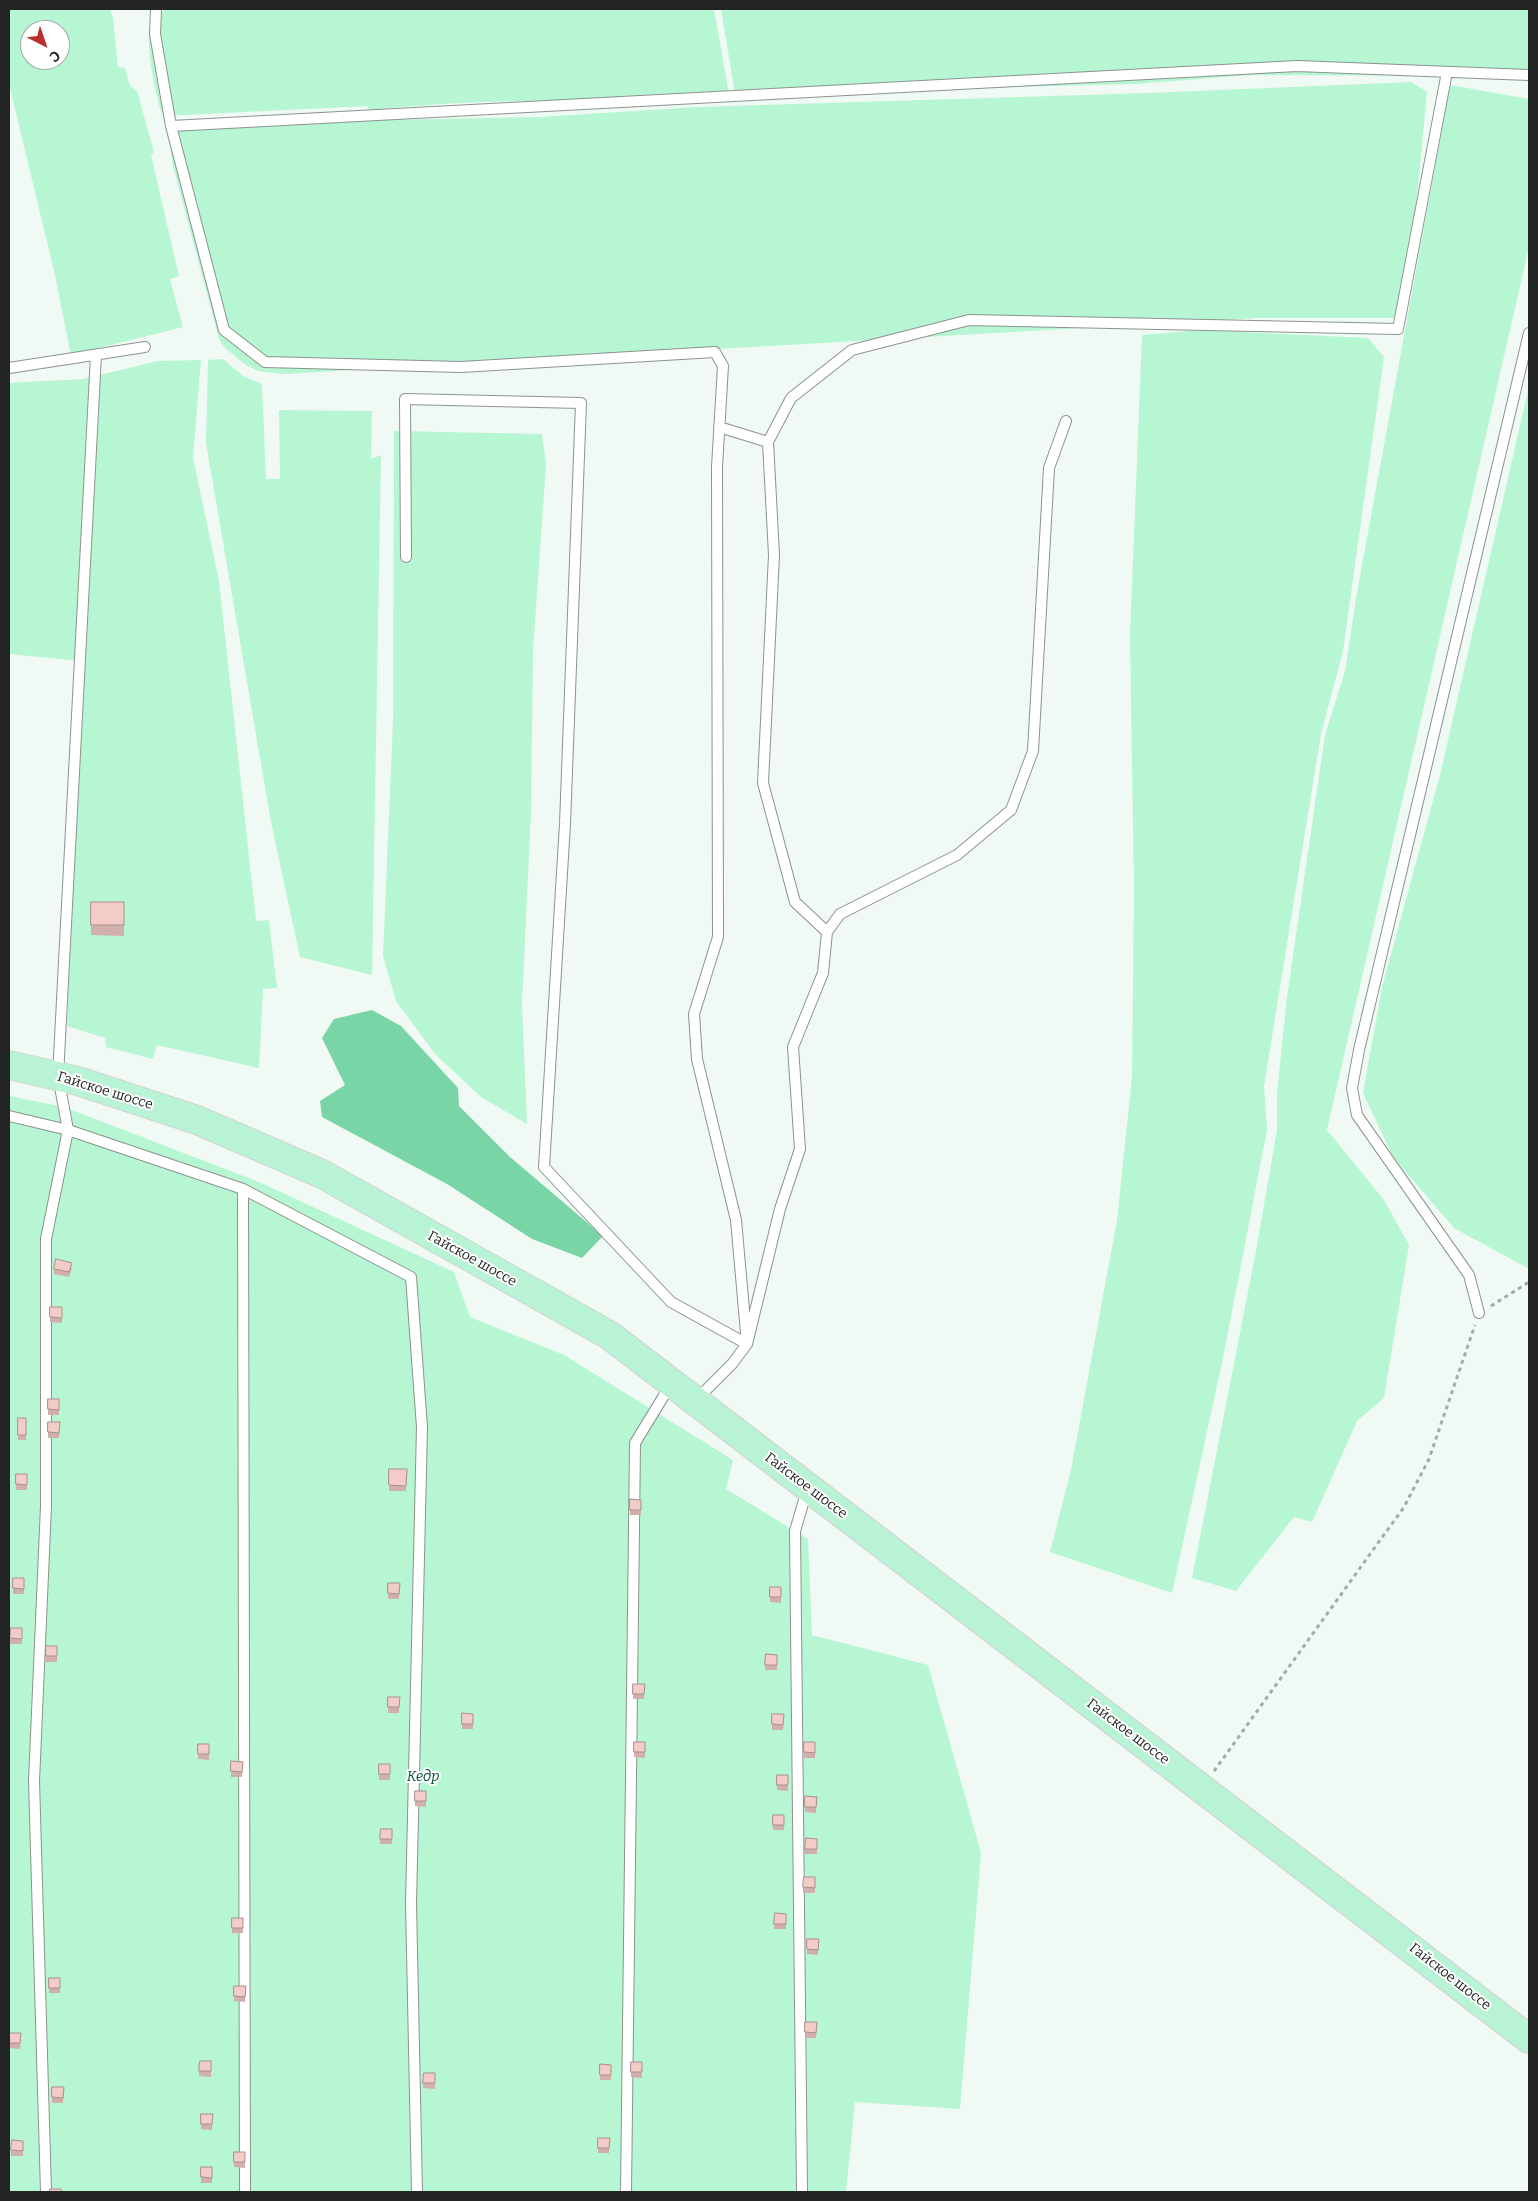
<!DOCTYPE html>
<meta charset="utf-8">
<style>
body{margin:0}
#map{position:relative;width:1538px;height:2201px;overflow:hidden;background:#f0f9f4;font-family:Bitter,serif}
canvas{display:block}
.frame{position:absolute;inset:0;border:10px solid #212423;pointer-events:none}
.north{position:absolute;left:20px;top:20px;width:50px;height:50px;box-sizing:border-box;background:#fff;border:1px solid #a6a7a7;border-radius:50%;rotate:139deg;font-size:14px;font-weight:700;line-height:20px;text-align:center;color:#212423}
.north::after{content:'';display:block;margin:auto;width:18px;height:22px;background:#bc2d2d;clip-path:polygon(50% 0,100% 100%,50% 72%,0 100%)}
</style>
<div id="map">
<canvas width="1538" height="2201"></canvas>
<div class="frame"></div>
<div class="north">С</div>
</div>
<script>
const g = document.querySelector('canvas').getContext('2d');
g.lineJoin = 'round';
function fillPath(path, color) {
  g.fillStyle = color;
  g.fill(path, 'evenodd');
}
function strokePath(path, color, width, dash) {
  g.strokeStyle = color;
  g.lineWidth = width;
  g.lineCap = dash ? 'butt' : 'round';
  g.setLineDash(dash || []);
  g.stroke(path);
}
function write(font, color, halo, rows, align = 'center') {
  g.font = font + ' Bitter,serif';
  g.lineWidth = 4;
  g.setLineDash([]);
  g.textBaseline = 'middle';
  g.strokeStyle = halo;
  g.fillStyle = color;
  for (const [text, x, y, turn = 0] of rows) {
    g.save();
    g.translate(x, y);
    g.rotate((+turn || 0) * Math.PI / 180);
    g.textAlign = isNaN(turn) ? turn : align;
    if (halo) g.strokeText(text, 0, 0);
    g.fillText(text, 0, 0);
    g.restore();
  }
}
const green = new Path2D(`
 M9,9H110L113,18L118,67L125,68L130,86L137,91L154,152L151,155L179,276L170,279L183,327L71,355L55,275L9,84ZM30,30H60V60H30Z
 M166,9H714L729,94L597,100C585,99 574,102 562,101C498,100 433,104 369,110L368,106L163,116C156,99 143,36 152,22C155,17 162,12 166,9Z
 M721,9H1529V76L1252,75L1135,84L735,94Z
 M1411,82L1427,92L1415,218L1396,318H1256L283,374L258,371L246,365L225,348L219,339L173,166L170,147L174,134L180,130L336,121L540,117L698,107L1148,93Z
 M1450,85L1529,99V247L1327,1130L1384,1200L1409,1245L1384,1398L1357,1421L1312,1522L1294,1517L1236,1591L1192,1578L1256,1251L1277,1130V1093L1287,997L1325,735L1345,671L1356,598Z
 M1201,330L1368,338L1384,357L1343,651L1321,734L1264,1086L1267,1130L1223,1358L1172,1593L1050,1552L1071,1470L1117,1220L1132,1077L1134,889L1130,635L1142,335Z
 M223,359L243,376L262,384L266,479H280L279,410L372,411L371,459L381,455L372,975L300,957L271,822L206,443L208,360Z
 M201,360L193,458L219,581L256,921L269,920L277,988L263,989L259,1068L157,1045L153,1059L106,1047L105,1038L67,1026L80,661L9,654V383L83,379L158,361Z
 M1529,386V1269L1454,1228L1393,1157L1363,1093L1382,987L1440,775Z
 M394,431L542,434L546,464L533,651L531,812L522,1003L527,1124L481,1097L435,1054L396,1001L383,956L393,721Z
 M9,1096L64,1107L259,1182L454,1272L470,1317L564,1355L733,1460L726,1489L808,1539L812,1635L928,1665L981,1853L960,2109L855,2102L846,2192H9Z`);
const forest = new Path2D(`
 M372,1010L401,1026L458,1088L459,1106L510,1157L603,1236L582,1258L532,1239L447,1184L322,1117L320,1101L345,1085L322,1038L334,1019Z`);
const path = new Path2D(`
 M1491,1306L1529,1282
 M1214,1771L1404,1507L1429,1459L1475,1325`);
const service = new Path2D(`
 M156,9L155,34L171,126L224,330L265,362L461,367L715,352L723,366L717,467L718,937L694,1014L697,1059L736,1220L747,1344L732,1364L696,1400
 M171,126L1297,66L1529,75
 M96,355L58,1076L68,1130L243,1189L411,1277L422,1427L411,1903L417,2192
 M9,368L145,347
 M768,442L791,398L852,350L969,320L1398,329L1447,72
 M406,557L405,399L581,403L565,824L544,1167L671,1302L747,1344L780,1209L800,1149L793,1047L823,973L827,932L795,902L763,783L774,555L768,442L719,427
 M827,932L840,914L957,855L1011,810L1033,751L1049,468L1066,421
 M9,1116L68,1130L46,1239V1506L34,1781L46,2192
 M243,1189L245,2192
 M1479,1313L1469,1275L1357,1115L1352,1088L1359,1050L1529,333
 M626,2192L635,1443L671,1384
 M802,2192L795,1531L807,1490`);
const primary = new Path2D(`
 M9,1065L78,1081L197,1120L322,1174L609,1335L1529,2039`);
const wall = new Path2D(`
 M91,902H124V936L91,935Z
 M72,1268L69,1277L54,1274V1269Z
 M62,1307V1323L50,1322V1317Z
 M48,1399H59V1415H48Z
 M18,1418H26V1440H18Z
 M60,1422L59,1438H48V1432Z
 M407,1469L406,1491H389V1485Z
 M16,1474H27V1490H16Z
 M630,1499L641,1500V1515H630Z
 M13,1578H24V1594H13Z
 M400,1583L399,1599H388V1593Z
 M781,1587V1603L770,1602V1597Z
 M11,1628H22V1644H10Z
 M57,1646V1662H46V1656Z
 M766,1654L777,1655V1670H765Z
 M633,1684H645L644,1699H633Z
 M388,1697H400L399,1713H388Z
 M473,1714V1729H462V1724Z
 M772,1714H784L783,1730H772Z
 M634,1742H645V1758L634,1757Z
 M815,1742V1758H804V1752Z
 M198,1744H209V1760L198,1759Z
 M231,1761L243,1762L242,1777H231Z
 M379,1764H390V1780H379Z
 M777,1775H788V1791L777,1790Z
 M426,1791V1807L415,1806V1801Z
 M805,1796L817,1797L816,1813L805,1812Z
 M773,1815H784V1830H773Z
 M392,1829V1844H380V1839Z
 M817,1839V1854H805V1849Z
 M815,1877V1893H803V1887Z
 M775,1913L786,1914V1929H774Z
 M232,1918H243V1933H232Z
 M807,1939H819L818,1955L807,1954Z
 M60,1978V1993H49V1988Z
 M234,1986H246L245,2002L234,2001Z
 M817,2022L816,2038H805V2032Z
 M21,2033L20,2049L9,2048V2043Z
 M200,2061H211V2077L199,2076Z
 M631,2062H642V2078L631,2077Z
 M600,2064L611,2065V2080H600Z
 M424,2073H435V2089L423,2088Z
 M52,2087H64L63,2103H52Z
 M201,2114H213L212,2130L201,2129Z
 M610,2138L609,2153H598V2148Z
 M23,2141V2156H11V2150Z
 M234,2152H245V2168L234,2167Z
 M212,2167V2183H201V2177Z`);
const building = new Path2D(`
 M91,902H124V925H91Z
 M56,1259L72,1263L69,1272L54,1269Z
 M50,1307H62V1318L50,1317Z
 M48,1399H59V1410L48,1409Z
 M18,1418H26V1435H18Z
 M48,1422H60L59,1433L48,1432Z
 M389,1469H407L406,1486L389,1485Z
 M16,1474H27V1485L16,1484Z
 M630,1499L641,1500V1510H630Z
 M13,1578H24V1589L13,1588Z
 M388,1583H400L399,1594L388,1593Z
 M770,1587H781V1597H770Z
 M11,1628H22V1639L10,1638Z
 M46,1646H57V1656H46Z
 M766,1654L777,1655V1665H765Z
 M633,1684H645L644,1694H633Z
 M388,1697H400L399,1707H388Z
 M462,1713L473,1714V1724H462Z
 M772,1714H784L783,1725L772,1724Z
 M634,1742H645V1752H634Z
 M804,1742H815V1753L804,1752Z
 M198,1744H209V1754H198Z
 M231,1761L243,1762L242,1772L231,1771Z
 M379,1764H390V1774H379Z
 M777,1775H788V1785H777Z
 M415,1791H426V1801H415Z
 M805,1796L817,1797L816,1807H805Z
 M773,1815H784V1825H773Z
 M381,1829H392V1839H380Z
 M806,1838L817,1839V1849H805Z
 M804,1877H815V1888L803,1887Z
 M775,1913L786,1914V1924H774Z
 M232,1918H243V1928H232Z
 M807,1939H819L818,1950L807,1949Z
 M49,1978H60V1988H49Z
 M234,1986H246L245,1997L234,1996Z
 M805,2022H817L816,2033L805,2032Z
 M9,2033H21L20,2043H9Z
 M200,2061H211V2071H199Z
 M631,2062H642V2072H631Z
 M600,2064L611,2065V2075H600Z
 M424,2073H435V2083H423Z
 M52,2087H64L63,2098L52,2097Z
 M201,2114H213L212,2124H201Z
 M598,2138H610L609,2148H598Z
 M12,2140L23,2141V2151L11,2150Z
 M234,2152H245V2162H234Z
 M201,2167H212V2178L201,2177Z
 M50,2189H61V2192H50Z`);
const streetNames = [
 ["Гайское шоссе",105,1091,17],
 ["Гайское шоссе",472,1259,29],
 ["Гайское шоссе",806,1486,37],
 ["Гайское шоссе",1128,1732,37],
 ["Гайское шоссе",1450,1977,38]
];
const parkNames = [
 ["Кедр",423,1777]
];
fillPath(green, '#b6f6d3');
fillPath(forest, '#79d5a6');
strokePath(service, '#8c938f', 12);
strokePath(primary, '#d3d3d3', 30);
strokePath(path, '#a4aba7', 3, [4, 4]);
strokePath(service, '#fff', 10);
strokePath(primary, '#b7f3d4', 28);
fillPath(wall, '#d1afab');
fillPath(building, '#f3ccc7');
strokePath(building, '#aa8f8b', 1);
write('14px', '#212423', '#fff', streetNames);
write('italic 14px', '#004e31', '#fff', parkNames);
</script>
